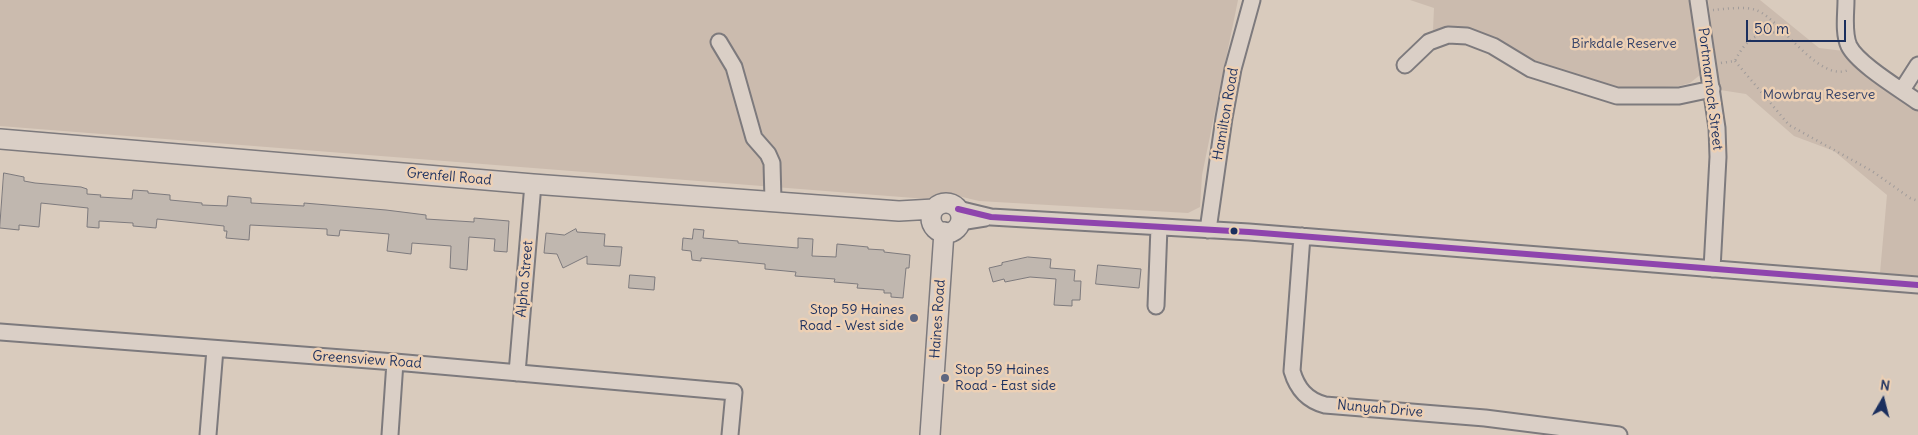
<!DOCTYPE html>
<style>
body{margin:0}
#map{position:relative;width:1918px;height:435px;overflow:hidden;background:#d9cbbd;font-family:Delius,sans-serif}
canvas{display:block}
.north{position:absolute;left:1858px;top:375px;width:50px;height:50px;-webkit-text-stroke:4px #edd0b4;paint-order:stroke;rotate:8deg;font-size:14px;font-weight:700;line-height:20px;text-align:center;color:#1b2f5e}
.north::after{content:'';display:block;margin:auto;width:18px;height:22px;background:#1b2f5e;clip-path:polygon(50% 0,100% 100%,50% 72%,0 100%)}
.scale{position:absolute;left:1746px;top:20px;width:100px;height:22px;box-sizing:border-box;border:2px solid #1b2f5e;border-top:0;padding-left:6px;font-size:15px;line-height:18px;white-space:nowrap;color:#1b2f5e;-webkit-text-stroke:4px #edd0b4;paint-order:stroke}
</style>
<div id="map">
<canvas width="1918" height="435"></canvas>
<div class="north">N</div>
<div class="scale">50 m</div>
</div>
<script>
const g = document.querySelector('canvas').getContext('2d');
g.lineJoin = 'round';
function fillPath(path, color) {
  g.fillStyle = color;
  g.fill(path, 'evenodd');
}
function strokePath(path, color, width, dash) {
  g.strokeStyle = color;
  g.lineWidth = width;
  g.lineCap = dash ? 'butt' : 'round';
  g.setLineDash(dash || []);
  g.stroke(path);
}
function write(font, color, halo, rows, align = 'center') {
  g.font = font + ' Delius,sans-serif';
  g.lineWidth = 5;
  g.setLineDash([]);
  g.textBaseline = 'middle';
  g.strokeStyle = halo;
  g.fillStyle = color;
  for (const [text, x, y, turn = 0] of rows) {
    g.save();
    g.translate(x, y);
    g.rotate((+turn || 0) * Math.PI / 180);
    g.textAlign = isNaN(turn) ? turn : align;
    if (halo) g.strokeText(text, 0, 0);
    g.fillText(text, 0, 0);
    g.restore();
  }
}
const green = new Path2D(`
 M0,0H1238L1202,175L1200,207L1188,213L979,201L946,193L927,199L0,126Z
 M1410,0H1692L1702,59L1700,75L1690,83L1679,86L1619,90L1533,62L1495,41L1469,29L1449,26L1433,30L1434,8Z
 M1708,0H1760L1819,48L1844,51L1852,63L1918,108V276L1880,273L1887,195L1834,151L1794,136L1746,94L1720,90Z`);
const building = new Path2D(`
 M4,173L24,177V181L35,183L81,187L87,189V194L101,195L100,197L132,199L133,190L148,191V193L170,195V200L202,203V205L227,206L228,196L251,198V203L304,206V203L386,210L426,215V219L474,222V218L509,221L507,252L494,251L495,239L469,237L467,270L450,268L451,246L412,243L411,254L387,251L389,234L340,230L339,236L327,235V229L250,225L249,240L226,238L227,231H224V226L157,219L156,228L133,226V223L99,221V228L87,227L88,208L41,203L39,227L19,225V230L0,228Z
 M576,229L577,232L605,234L604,246L622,247L620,266L587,264V256L563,268L557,254L544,253L546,233L564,235Z
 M694,229L704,230L703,238L738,241V243L798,248V238L813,239L812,256L836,257L837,244L868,247V249L884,250V252L910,255L909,268H906L903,298L891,297V293H884V290L857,288L858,284L834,282L835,279L795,276L796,272L765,269V264L701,258V261L692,260L691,251L682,250L683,238L692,239Z
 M1028,257L1051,259L1050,268L1075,270L1074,281H1081L1080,300H1072V306L1054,305L1056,279L1030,277L1005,282L1004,279L993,282L989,268L1002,265V263Z
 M1098,265L1141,269L1139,288L1096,284Z
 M630,275L655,277L654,290L629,288Z`);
const path = new Path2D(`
 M1713,10C1726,9 1744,6 1756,10C1780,18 1820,86 1850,69
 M1735,61L1789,125L1872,171L1910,198L1918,201
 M1721,63L1735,61C1745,40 1760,28 1784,34`);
const minor = new Path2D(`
 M1698,0L1717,128L1718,157L1712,269
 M1846,0C1846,14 1843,33 1849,46C1858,64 1900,89 1918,102
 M719,42L734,67L754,138L768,154L772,163L773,201
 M1405,65L1429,42L1448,35L1467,36L1493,46L1531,69L1617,96H1679L1712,89
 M1902,90L1918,65
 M958,209L991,217L1249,232L1918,285
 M960,222L985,218
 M1208,230L1224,118L1233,69L1252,0
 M1302,236L1292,371C1297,388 1306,400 1325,405L1485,418L1619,435
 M1156,306L1159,227
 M0,332L395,362L734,392L730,435
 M517,373L533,184
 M208,435L215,349
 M390,435L395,362`);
const major = new Path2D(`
 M0,139L533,184L899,211L934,209
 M931 218a15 15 0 1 1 30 0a15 15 0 1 1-30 0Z
 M930,435L944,232`);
const bus1 = new Path2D(`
 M958,209L991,217L1249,232L1918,285`);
const markers = [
 [1234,231,4.5,"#1b2f5e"],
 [914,318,5,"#5e667f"],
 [945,378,5,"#5e667f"]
];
const parkNames = [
 ["Birkdale Reserve",1624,44],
 ["Mowbray Reserve",1819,95]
];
const streetNames = [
 ["Portmarnock Street",1710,89,83],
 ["Hamilton Road",1226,114,-80],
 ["Grenfell Road",449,177,5],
 ["Alpha Street",525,279,-85],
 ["Haines Road",938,319,-86],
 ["Greensview Road",367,360,4],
 ["Nunyah Drive",1380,409,5]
];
const poiNames = [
 ["Stop 59 Haines",904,310],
 ["Road - West side",904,326],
 ["Stop 59 Haines",955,370,"left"],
 ["Road - East side",955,386,"left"]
];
fillPath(green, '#cbbbae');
fillPath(building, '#c0b7af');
strokePath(building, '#7d7a7d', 1);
strokePath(minor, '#7d7a7d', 19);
strokePath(major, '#7d7a7d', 22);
strokePath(path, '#a09b9a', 2.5, [1, 4]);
strokePath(minor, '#dacfc6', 15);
strokePath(major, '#dacfc6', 19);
strokePath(bus1, '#8e44ad', 6);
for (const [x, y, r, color] of markers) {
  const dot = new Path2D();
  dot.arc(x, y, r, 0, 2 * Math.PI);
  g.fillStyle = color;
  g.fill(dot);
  strokePath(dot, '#edd0b4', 2);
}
write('14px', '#354369', '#edd0b4', parkNames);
write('14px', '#1b2f5e', '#edd0b4', streetNames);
write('14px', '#1b2f5e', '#edd0b4', poiNames, 'right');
</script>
